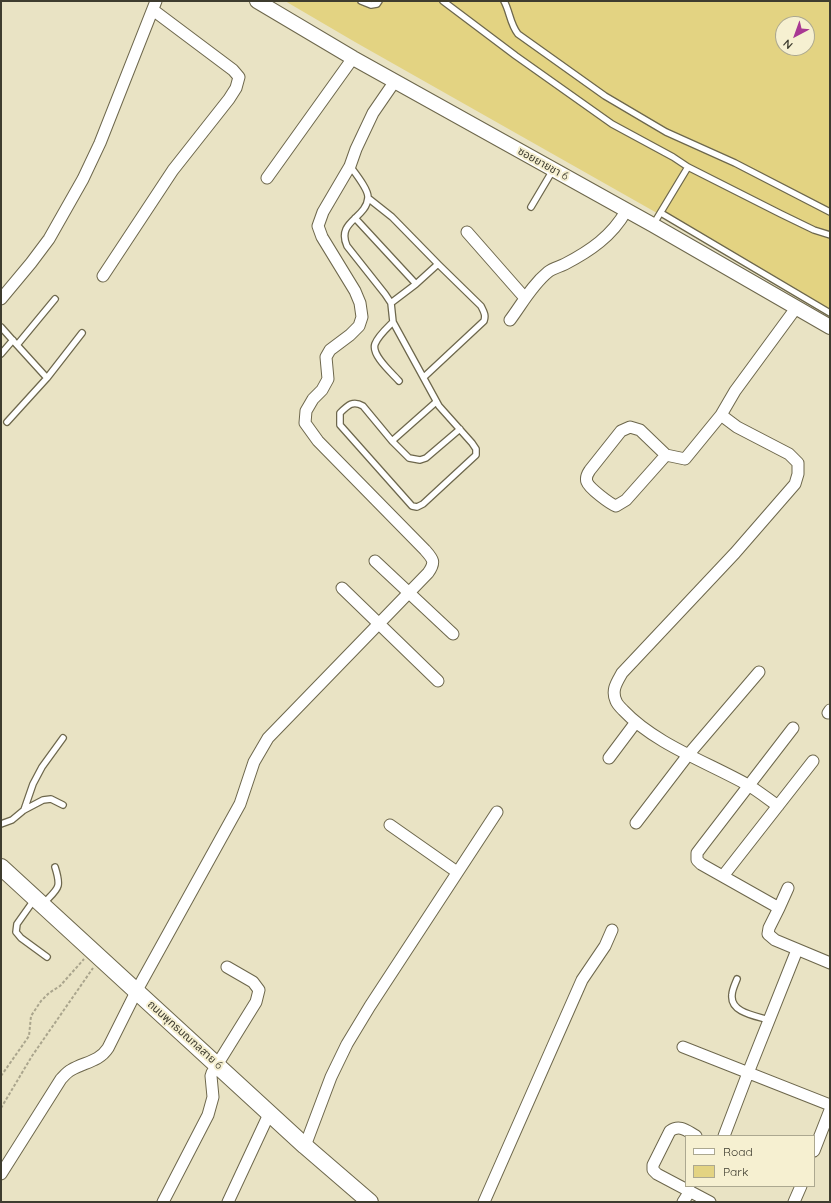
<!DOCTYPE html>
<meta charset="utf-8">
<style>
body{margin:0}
#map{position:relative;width:831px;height:1203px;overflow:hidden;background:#e9e3c4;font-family:Quicksand,sans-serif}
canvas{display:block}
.frame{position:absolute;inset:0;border:2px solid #3e3c2f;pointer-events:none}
.legend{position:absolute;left:685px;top:1135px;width:130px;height:52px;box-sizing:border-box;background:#f6f0d1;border:1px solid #aca890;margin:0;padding:5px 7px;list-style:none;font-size:12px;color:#3e3c2f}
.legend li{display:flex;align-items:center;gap:8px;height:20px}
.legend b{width:20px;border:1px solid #aca890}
.north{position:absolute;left:775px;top:16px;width:40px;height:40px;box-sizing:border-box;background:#f6f0d1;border:1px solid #aca890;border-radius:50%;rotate:221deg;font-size:11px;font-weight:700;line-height:16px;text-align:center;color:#3e3c2f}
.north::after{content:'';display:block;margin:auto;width:14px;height:18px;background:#a93893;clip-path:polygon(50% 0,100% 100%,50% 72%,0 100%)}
</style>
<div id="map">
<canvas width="831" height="1203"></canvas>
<div class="frame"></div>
<ul class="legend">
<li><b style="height:5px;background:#fff"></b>Road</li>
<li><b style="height:11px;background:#e3d382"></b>Park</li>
</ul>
<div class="north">N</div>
</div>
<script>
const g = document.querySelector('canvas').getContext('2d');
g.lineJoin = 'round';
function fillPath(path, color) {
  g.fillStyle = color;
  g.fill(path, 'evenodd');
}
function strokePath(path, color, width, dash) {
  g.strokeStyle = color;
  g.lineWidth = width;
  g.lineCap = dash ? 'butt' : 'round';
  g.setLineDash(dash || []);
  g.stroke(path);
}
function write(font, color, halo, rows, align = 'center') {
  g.font = font + ' Quicksand,"Noto Sans Thai",sans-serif';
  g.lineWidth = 4;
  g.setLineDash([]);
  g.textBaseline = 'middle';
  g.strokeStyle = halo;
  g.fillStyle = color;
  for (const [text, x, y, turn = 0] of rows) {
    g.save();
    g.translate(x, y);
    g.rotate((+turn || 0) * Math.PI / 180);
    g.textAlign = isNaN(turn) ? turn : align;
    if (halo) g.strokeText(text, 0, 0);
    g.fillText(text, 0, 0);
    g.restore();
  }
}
const green = new Path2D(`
 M285,1H830V311L355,42ZM783,24H807V48H783Z`);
const path = new Path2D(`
 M1,1076L29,1036L31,1016L41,1001L49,993L60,986L84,959
 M1,1108L32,1056L93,968`);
const service = new Path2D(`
 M361,1L371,5L377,4L379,1
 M443,1L516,56L612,124L673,157L688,167L781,214L814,230L830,235
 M504,1C510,12 510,24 518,34L605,96L666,132L735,163L830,212
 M350,166C355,173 369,190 368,198C366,219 336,221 347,246L385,294L391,303L393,322L439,406L472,443L476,449V455L423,504L417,507L412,506L340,425V413C348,405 353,400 363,406L392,441L409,458L420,460L426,458L460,429
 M368,198L392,217L438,264L416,284L391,303
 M531,207L553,170
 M661,213L830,313
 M355,218L416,284
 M653,225L688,167
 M393,322C387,328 378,336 375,344C371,355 392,373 399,381
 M1,327L17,345L55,299
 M17,345L47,378L82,333
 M1,354L13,340
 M424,377L484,321C486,315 484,312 481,306L438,264
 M7,422L47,378
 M392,441L436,402
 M24,810L33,784L42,767L63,738
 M1,824L12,820L24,810L43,800L51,799L63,805
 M34,900L17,924L16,932L21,938L47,957
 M43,904C58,888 62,889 55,867
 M737,979C735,984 732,990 732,995C730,1013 757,1016 769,1020`);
const minor = new Path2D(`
 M267,178L353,58
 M467,232L525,298
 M103,276L173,170L229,99L236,88L239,77L233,70L153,10
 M1,299L31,263L49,239L83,179L100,143L156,1
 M510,320C522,304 532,285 548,272C553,268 559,267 565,264C590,251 612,236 626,211
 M666,455L626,500L616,506C610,504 589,488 587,482C585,477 588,473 590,470L621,431L630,427L640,430L666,455L685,459L721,415
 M375,561L453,634
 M342,588L438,681
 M828,713L830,710
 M793,728L703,845L697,853V860L701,864L779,908L769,928L768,934L775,940L830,963
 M609,758L636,722
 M778,806C768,799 758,791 748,785C707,762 655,744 623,710C620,707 617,704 616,701C611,690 617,682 622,673L735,553L795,484L798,474V463L789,454L737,427L721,415L735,391L796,308
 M636,823L688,755L759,672
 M390,825L457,872
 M723,876L813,761
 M779,908L788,888
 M683,1047L830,1105
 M696,1136C687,1131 680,1124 670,1131L653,1165V1170L657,1174L710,1202
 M724,1136L748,1073L797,950
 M305,1146L331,1077L347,1044L370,1006L497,812
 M814,1151L830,1110
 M1,1174L61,1079C64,1076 67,1072 71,1070C84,1062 99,1062 108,1048L137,990L240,804L254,762L268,738L428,573C436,562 433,559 425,550L318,441L305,423L306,411L313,399L322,390L328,379L326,357L330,350L350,335L359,326L362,317L360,303L355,291L322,237L318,226L323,212L350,166L356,149L373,113L395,81
 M163,1202L208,1115L213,1097L211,1076L212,1073L256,1002L259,990L253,982L227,967
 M228,1202L270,1112
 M484,1202L582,980L605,946L612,930
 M683,1202L690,1191
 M794,1202L801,1186`);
const tertiary = new Path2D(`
 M257,1L353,58L653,225L830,327`);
const secondary = new Path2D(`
 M1,867L305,1146L370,1202`);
const streetNames = [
 ["ซอยยายชา 6",543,164,29],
 ["ถนนพุทธมณฑลสาย 6",185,1035,42]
];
fillPath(green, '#e3d382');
strokePath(service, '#6d674c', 8);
strokePath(minor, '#6d674c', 13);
strokePath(tertiary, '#6d674c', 16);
strokePath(secondary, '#6d674c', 18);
strokePath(path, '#aaa58d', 2, [3, 2]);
strokePath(service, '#fff', 5.5);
strokePath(minor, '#fff', 11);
strokePath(tertiary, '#fff', 14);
strokePath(secondary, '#fff', 16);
write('11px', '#3e3c2f', '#f6f0d1', streetNames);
</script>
